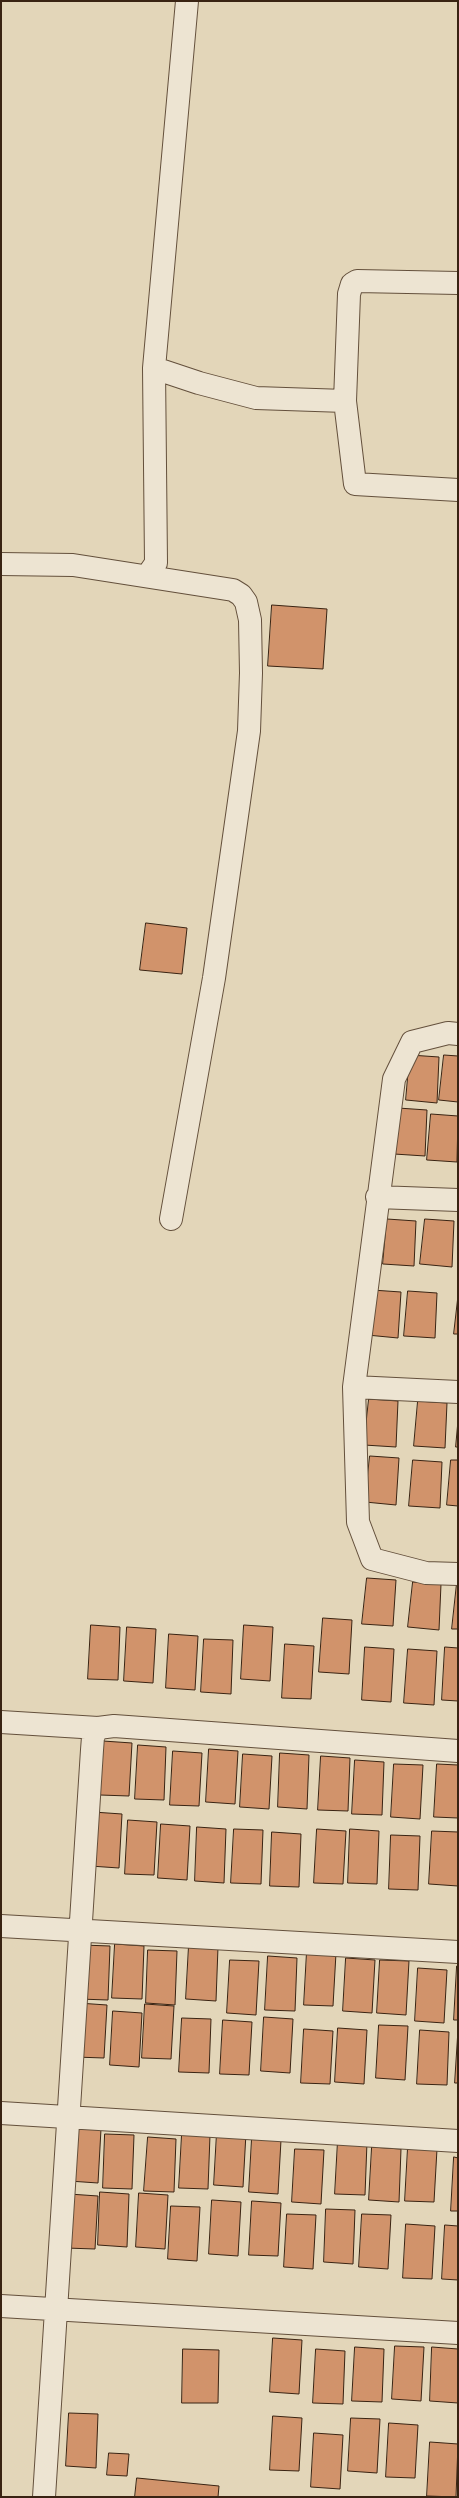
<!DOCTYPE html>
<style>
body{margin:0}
#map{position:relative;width:459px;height:2498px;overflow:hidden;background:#e3d6b9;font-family:"Old Standard TT",serif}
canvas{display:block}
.frame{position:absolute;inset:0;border:2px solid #392312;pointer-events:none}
</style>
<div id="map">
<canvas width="459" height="2498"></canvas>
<div class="frame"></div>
</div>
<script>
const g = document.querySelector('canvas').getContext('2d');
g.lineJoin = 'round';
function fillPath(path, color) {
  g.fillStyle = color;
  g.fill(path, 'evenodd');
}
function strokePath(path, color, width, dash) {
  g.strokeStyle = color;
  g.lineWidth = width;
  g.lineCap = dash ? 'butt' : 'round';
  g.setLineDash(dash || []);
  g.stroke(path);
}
const building = new Path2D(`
 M272,605L327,609L323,669L268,666Z
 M146,923L187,928L182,974L140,970Z
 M410,1055L439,1057L437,1103L406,1100Z
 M444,1055L458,1056V1102L439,1100Z
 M398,1108L427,1110L425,1156L394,1154Z
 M431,1114L458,1116L457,1162L427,1160Z
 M387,1219L416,1221L414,1266L383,1264Z
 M425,1219L454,1221L452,1267L420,1264Z
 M372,1290L401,1292L398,1338L367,1335Z
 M408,1291L437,1293L435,1338L404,1336Z
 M458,1296V1334H454Z
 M369,1399L398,1401L396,1447L364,1445Z
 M418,1401L447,1403L445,1448L414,1446Z
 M458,1421V1447H456Z
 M370,1456L399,1458L396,1505L365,1502Z
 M413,1460L442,1462L440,1508L409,1506Z
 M451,1460H458V1506L447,1505Z
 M367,1578L396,1580L393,1626L362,1624Z
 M413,1582L441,1584L439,1630L408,1627Z
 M457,1583H458V1629H452Z
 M323,1618L352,1620L349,1674L319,1672Z
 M91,1625L120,1627L118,1680L88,1679Z
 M244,1625L273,1627L270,1681L241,1679Z
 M127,1627L156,1629L153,1683L124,1681Z
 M169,1634L198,1636L195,1690L166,1688Z
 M204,1639L233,1640L231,1694L201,1692Z
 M285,1644L314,1646L311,1699L282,1698Z
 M365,1647L394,1649L391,1702L362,1700Z
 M445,1647L458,1648V1701L442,1700Z
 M408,1649L437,1651L434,1705L404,1703Z
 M103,1741L132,1743L129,1796L100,1795Z
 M138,1745L166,1747L164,1800L135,1799Z
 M209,1749L238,1751L235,1804L206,1802Z
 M173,1751L202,1753L199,1806L170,1805Z
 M280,1753L309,1755L307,1809L278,1807Z
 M243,1754L272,1756L269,1809L240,1807Z
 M321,1756L350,1758L348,1811L318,1810Z
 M355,1760L384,1762L382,1815L352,1814Z
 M394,1764L423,1765L420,1819L391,1817Z
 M437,1764L458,1765V1818L434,1817Z
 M93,1812L122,1814L119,1868L90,1866Z
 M128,1820L157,1822L154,1875L125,1874Z
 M161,1824L190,1826L187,1880L158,1878Z
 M197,1827L226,1829L224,1883L195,1881Z
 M234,1829L263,1830L261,1884L231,1883Z
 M317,1829L346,1831L343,1884L314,1883Z
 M350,1829L379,1831L377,1884L348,1883Z
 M432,1831L458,1832V1886L429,1884Z
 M272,1832L301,1834L299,1887L270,1886Z
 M391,1835L420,1836L418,1890L389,1889Z
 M115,1944L144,1946L142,1999L112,1998Z
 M82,1945L110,1946L108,2000L79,1999Z
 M189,1945L218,1947L216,2001L186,1999Z
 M148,1950L177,1951L175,2005L146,2003Z
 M307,1951L336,1953L333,2006L304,2005Z
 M268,1956L297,1958L295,2011L265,2010Z
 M346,1958L375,1960L372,2013L343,2011Z
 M230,1960L259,1961L256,2015L227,2013Z
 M380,1960L409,1961L406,2015L377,2013Z
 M457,1966H458V2020H454Z
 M418,1968L447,1970L444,2023L415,2021Z
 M78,2003L107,2005L104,2058L75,2057Z
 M145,2004L174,2006L171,2059L142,2058Z
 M113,2011L142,2013L139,2067L110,2065Z
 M264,2017L293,2019L290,2073L261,2071Z
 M182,2018L211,2019L209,2073L179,2072Z
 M223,2020L252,2022L249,2075L220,2074Z
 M379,2025L408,2026L405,2080L376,2078Z
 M338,2028L367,2030L364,2084L335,2082Z
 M304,2029L333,2031L330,2084L301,2083Z
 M420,2030L449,2032L447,2085L417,2084Z
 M458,2030V2083H455Z
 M72,2127L101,2129L98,2183L69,2181Z
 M217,2132L246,2133L243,2187L214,2185Z
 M105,2134L134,2135L132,2189L103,2188Z
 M182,2134L210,2135L208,2189L179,2188Z
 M148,2137L176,2139L174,2192L144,2191Z
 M252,2138L281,2140L278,2194L249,2192Z
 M338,2140L367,2142L365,2195L335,2194Z
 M372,2147L401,2149L399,2202L369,2200Z
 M408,2147L437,2149L434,2202L405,2201Z
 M295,2149L324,2150L321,2204L292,2202Z
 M454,2157L458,2158V2211H451Z
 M100,2192L129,2194L127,2247L98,2245Z
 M139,2193L168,2195L165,2249L136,2247Z
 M69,2194L98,2196L95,2249L66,2248Z
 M212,2200L241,2202L238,2256L209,2254Z
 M252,2201L281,2203L278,2256L249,2255Z
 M171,2206L200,2207L197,2261L168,2259Z
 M326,2209L355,2210L353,2264L324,2262Z
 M287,2214L316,2215L313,2269L284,2267Z
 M362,2214L391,2215L388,2269L359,2267Z
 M406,2224L435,2226L432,2279L403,2278Z
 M445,2225L458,2226V2280L442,2279Z
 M273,2338L302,2340L299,2394L270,2392Z
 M395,2346L424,2347L421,2401L392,2399Z
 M355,2347L384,2349L382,2402L352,2401Z
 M432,2347L458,2349V2403L430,2401Z
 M183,2349L219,2350L218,2403H182Z
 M316,2349L345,2351L343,2404L313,2403Z
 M69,2413L98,2414L96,2468L66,2466Z
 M273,2416L302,2418L299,2471L270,2470Z
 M351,2418L380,2419L377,2473L348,2471Z
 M389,2423L418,2425L415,2478L386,2477Z
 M314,2433L343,2435L340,2489L311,2487Z
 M430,2442L458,2444L456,2497L427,2496Z
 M109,2453L129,2454L127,2476L107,2475Z
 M137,2478L219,2486L218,2497H135Z`);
const street = new Path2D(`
 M458,283L357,281L352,284L349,294L345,401L355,484L458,490
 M154,368L199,383L256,398L345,401
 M1,564L73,565L233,590L241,595L246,602L250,620L251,673L249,731L214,978L171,1219
 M147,576L156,563L154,368L187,1
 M377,1197L458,1200
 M354,1387L394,1079L412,1042L448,1033L458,1034
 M458,1392L354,1387L358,1522L372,1559L426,1573L458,1574
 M1,1722L98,1728L114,1726L458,1751
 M1,1926L458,1952
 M1,2113L458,2141
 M1,2306L458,2333
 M44,2497L92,1750L93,1737L98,1728`);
fillPath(building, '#d1936b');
strokePath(building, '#392312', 1);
strokePath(street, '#64503c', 24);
strokePath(street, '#ede4d2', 22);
</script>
